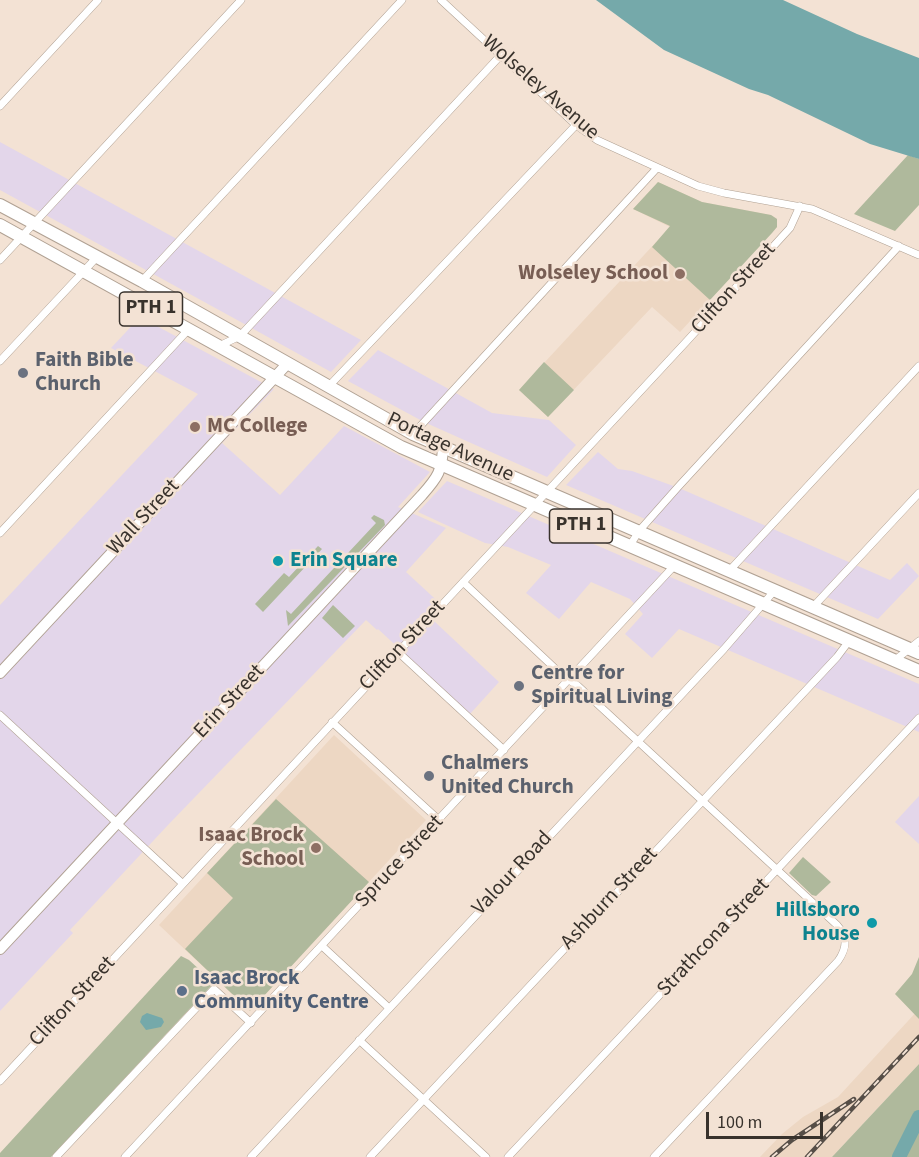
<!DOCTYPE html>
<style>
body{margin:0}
#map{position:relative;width:919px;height:1157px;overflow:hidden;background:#f3e2d4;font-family:"Source Sans 3",sans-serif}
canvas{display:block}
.scale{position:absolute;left:706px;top:1112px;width:117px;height:27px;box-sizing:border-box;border:3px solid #38322c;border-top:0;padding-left:8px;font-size:18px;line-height:21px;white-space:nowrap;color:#38322c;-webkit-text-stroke:4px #f3e2d4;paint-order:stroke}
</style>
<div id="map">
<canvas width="919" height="1157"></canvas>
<div class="scale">100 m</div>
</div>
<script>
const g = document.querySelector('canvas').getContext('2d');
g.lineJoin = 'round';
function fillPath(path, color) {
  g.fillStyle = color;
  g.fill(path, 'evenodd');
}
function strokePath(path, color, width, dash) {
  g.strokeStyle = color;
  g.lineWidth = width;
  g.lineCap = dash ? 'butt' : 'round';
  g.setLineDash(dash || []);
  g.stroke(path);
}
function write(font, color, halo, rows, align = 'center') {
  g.font = font + ' "Source Sans 3",sans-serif';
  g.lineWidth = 5;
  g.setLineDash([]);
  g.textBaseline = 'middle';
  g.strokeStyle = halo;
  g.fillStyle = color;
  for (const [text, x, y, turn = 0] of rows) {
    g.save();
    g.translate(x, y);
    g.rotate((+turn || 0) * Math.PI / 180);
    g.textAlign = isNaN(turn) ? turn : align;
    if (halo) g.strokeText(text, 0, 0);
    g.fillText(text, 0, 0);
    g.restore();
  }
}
const commercial = new Path2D(`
 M0,142L361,340L331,372L239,321L0,190Z
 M140,317L274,389L222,443L280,495L344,426L430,472L398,507L446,528L406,572L445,608L434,621L499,682L470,714L378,629L377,630L366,620L168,825L70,930L73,933L0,1011V605L198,394L111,348Z
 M378,350L492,413L549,420L576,445L547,477L424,422L348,381Z
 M598,452L618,469L632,471L679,488L890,580L907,563L919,576L878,619L566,485Z
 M447,481L919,684V732L679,629L652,658L625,634L643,614L630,599L591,582L559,619L526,593L551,565L508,547L485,543L418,512Z
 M919,796V844L895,822Z`);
const built = new Path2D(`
 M658,182L702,202L771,215L777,219V227L680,332L652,307L548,417L519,390L670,227L633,209Z
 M334,735L426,820L250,1011L159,925Z
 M919,1009V1064L832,1157H760L782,1134L803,1117L838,1097Z`);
const green = new Path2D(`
 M908,155L919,159V205L895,231L854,214Z
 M658,182L702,202L771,215L777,219V227L772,233L710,300L652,247L670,226L633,209Z
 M544,362L574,390L548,417L519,390Z
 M374,515L384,520L385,525L288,626L286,610L291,614L376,523L371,518Z
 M318,546L322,549L263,612L255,604L284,573L289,577Z
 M333,605L355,626L343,638L322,618Z
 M276,799L369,882L250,1011L185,949L233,898L207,873Z
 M803,857L831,882L816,896L812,895L789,873Z
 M181,956L189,960L212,981L211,986L51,1157H0V1153Z
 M919,957V1019L895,994L912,974Z
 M919,1064V1157H832Z`);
const water = new Path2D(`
 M596,0H783L857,34L919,58V159L870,144L768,95L749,89L664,50Z
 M147,1013L162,1018L164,1022L161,1027L146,1030L140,1022L142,1016Z`);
const river = new Path2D(`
 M899,1157L919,1117`);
const minor = new Path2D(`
 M441,0L576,125L597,140L698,186L724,193L812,209L919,255
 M0,106L98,0
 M0,260L241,0
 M142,281L402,0
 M219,346L240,336L500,56
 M0,361L97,257
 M329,386L576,125
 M413,434L657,168
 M0,533L188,330
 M629,547L639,531L678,487L899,246
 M730,570L919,366
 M463,582L562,675L578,686L837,925C848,937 847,948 838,961L654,1157
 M813,607L919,493
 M398,652L504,750
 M894,661L919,641
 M0,715L182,883
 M332,722L439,820
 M322,946L389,1008
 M359,1040L486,1157
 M0,1081L686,342L790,228L800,206
 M56,1157L214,989L251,1023
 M125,1157L674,566
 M251,1157L724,649L775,590
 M370,1157L837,657L849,641
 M508,1157L919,718`);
const secondary = new Path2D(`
 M0,673L288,363
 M0,949L422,495C438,477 442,471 443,447`);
const trunk = new Path2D(`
 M0,205L142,281L413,434L919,653
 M0,225L401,447L919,671`);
const rail = new Path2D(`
 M772,1157L792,1140L854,1099
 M807,1157L919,1037`);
const markers = [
 [680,274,6,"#8d6e63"],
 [23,373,6,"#6b7280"],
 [195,427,6,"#8d6e63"],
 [278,561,6,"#0f9aa8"],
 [519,686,6,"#6b7280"],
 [429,776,6,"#6b7280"],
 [316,848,6,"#8d6e63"],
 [872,923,6,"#0f9aa8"],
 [182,991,6,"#5c6f8a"]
];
const shields = [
 [151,309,63],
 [581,526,63]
];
const shieldNames = [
 ["PTH 1",151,309],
 ["PTH 1",581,526]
];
const streetNames = [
 ["Wolseley Avenue",540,88,41],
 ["Clifton Street",734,289,-48],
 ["Portage Avenue",450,448,25],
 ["Wall Street",144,518,-47],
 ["Clifton Street",403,646,-47],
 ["Erin Street",230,702,-47],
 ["Spruce Street",400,862,-47],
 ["Valour Road",513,874,-47],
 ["Ashburn Street",610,899,-47],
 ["Strathcona Street",714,938,-47],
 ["Clifton Street",73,1002,-47]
];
const educationNames = [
 ["Wolseley School",668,274],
 ["MC College",207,427,"left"],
 ["Isaac Brock",304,836],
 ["School",304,860]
];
const worshipNames = [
 ["Faith Bible",35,361],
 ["Church",35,385],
 ["Centre for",531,674],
 ["Spiritual Living",531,698],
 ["Chalmers",441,764],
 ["United Church",441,788]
];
const cultureNames = [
 ["Erin Square",290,561],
 ["Hillsboro",860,911,"right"],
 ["House",860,935,"right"]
];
const serviceNames = [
 ["Isaac Brock",194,979],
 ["Community Centre",194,1003]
];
fillPath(commercial, '#e3d6ea');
fillPath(built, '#edd7c3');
fillPath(green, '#afb99c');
fillPath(water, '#75a9aa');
strokePath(river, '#75a9aa', 14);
strokePath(minor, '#b0a193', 8);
strokePath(secondary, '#b0a193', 12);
strokePath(trunk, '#b0a193', 14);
strokePath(minor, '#fff', 7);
strokePath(secondary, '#fff', 10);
strokePath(trunk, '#fff', 12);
strokePath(rail, '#564e47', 4.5);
strokePath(rail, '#f3e2d4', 2, [7]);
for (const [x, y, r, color] of markers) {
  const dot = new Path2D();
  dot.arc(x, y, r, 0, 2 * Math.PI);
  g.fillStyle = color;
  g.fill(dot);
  strokePath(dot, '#f3e2d4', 2);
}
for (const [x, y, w] of shields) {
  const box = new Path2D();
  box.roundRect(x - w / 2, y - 17, w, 34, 4.5);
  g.fillStyle = '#f3e2d4';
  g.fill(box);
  strokePath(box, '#38322c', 1.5);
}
write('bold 20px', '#38322c', null, shieldNames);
write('21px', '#38322c', '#f3e2d4', streetNames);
write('bold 21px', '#785e54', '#f3e2d4', educationNames, 'right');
write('bold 21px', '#5b616d', '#f3e2d4', worshipNames, 'left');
write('bold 21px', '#0d838f', '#f3e2d4', cultureNames, 'left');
write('bold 21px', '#4e5e75', '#f3e2d4', serviceNames, 'left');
</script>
